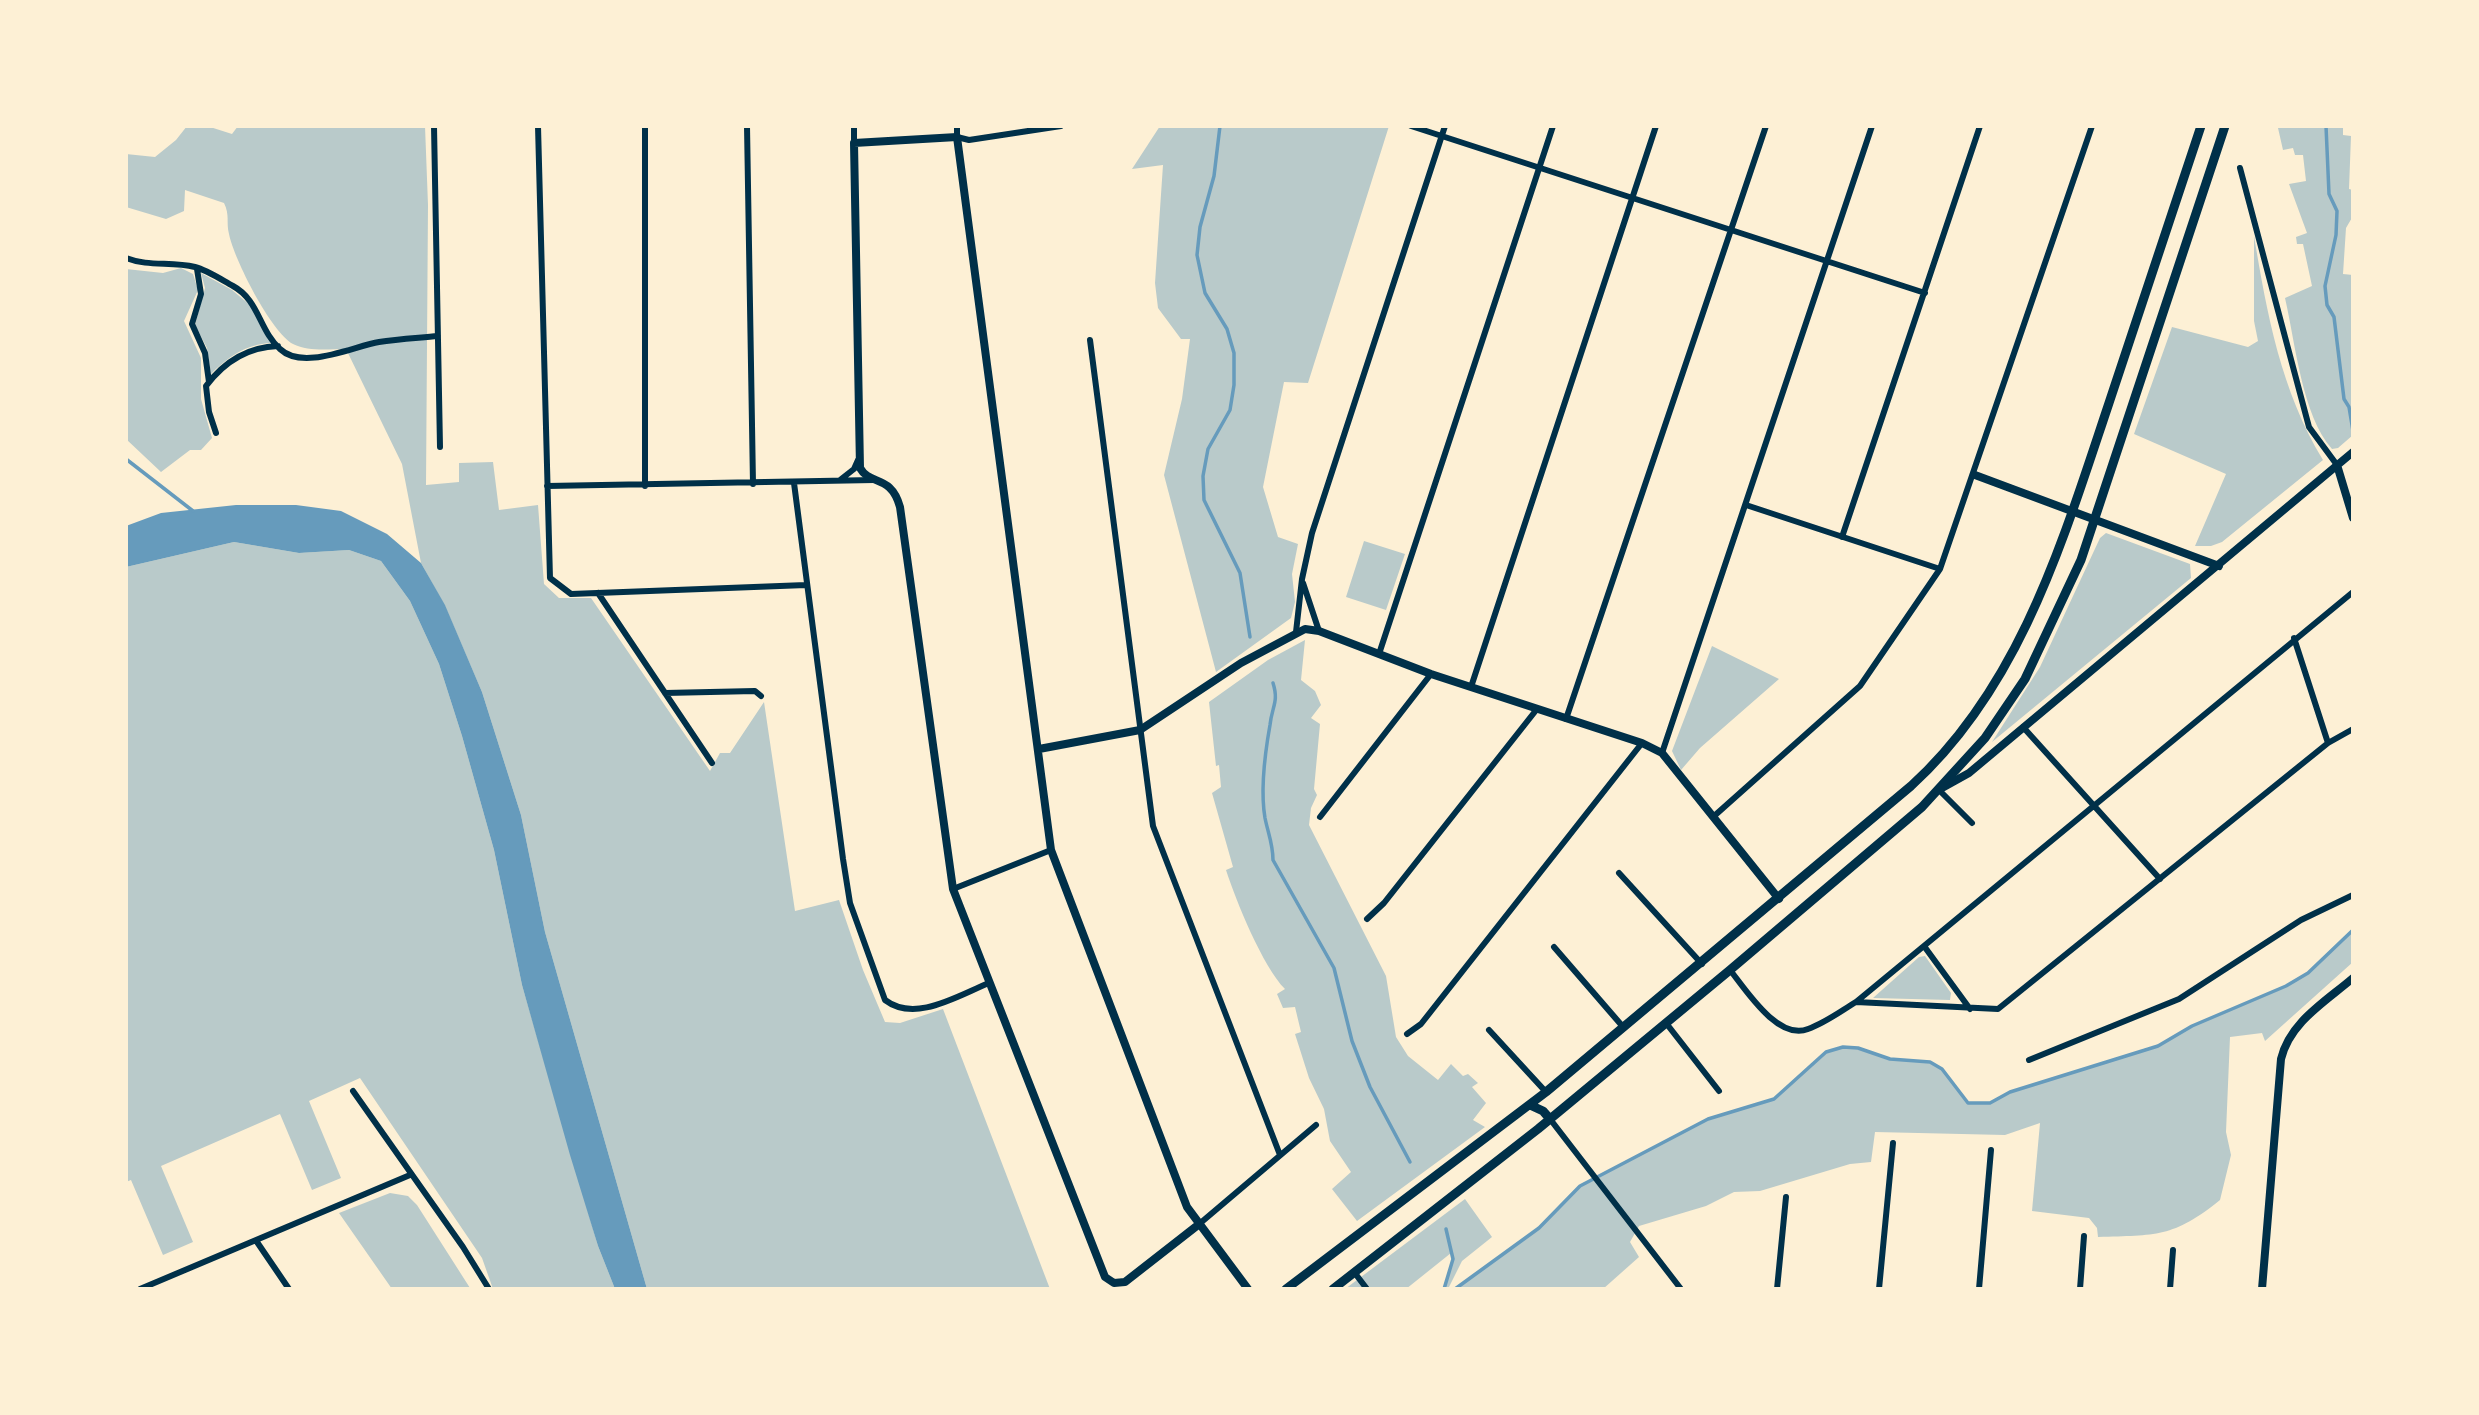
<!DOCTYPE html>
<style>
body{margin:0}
#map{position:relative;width:2479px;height:1415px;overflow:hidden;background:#fdf0d5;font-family:"Noto Sans",sans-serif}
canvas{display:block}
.frame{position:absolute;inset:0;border:128px solid #fdf0d5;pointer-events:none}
</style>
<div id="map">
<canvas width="2479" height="1415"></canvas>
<div class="frame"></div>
</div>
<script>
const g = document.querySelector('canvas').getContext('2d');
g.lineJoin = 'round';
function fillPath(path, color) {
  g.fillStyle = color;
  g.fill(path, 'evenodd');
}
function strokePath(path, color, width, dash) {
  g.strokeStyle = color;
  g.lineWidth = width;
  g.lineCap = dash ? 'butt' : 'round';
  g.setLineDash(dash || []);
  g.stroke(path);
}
const green = new Path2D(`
 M187,126H207L232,134L238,126H425L428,205L426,485L459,482V463L493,462L499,510L538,505L544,584L559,598H591L710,771L720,753H730L764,702L795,911L839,900L863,970L885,1022L900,1023L943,1009L1050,1289H647L545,932L521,815L482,692L445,606L421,563L402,464L346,349C329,349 309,352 293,344C271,332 234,259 229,234C226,222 230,215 224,203L185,190L184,211L166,219L126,207V154L155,157L176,140Z
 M1160,126H1389L1308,383L1284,382L1263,487L1278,537L1298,544L1292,574L1295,602L1291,618L1216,672L1164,475L1182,399L1190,339H1181L1158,308L1155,283L1163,165L1132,169Z
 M2284,126H2343V135L2351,136L2349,189L2353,190V216L2346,228L2343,274L2353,275V435L2338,448L2332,449C2302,416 2295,341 2285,298L2312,286L2303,244H2297L2296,237L2307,233L2289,184L2306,181L2303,155H2295L2293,148L2283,150L2278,128Z
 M2254,236C2267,314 2281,391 2323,460L2222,542L2211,546H2195L2226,474L2134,434L2172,327L2248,347L2258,341L2254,321Z
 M181,268L193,274L198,290L184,321L201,358V399L212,438L201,450H190L161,472L126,439V269L163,273Z
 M201,273L232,290L250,305L271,343C246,344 228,357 211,374L207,348L195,325L205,288Z
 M2106,533L2190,564L2191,578L1992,742L2040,667L2100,538Z
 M1364,541L1405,554L1386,610L1346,597Z
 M234,542L299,553L349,550L381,561L410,601L439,664L462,736L494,850L522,985L598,1246L615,1289H493L482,1258L360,1078L309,1101L341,1178L312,1190L280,1114L161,1166L193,1242L163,1255L131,1180L126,1182V567Z
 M1305,640L1301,680L1315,691L1321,705L1311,718L1320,724L1314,789L1317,795L1311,808L1309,825L1386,976L1396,1037L1408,1056L1438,1080L1451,1064L1463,1076L1468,1074L1478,1083L1472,1087L1486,1103L1473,1120L1485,1127L1357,1221L1332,1189L1351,1172L1330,1141L1324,1109L1309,1078L1295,1034L1301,1032L1295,1007L1283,1008L1277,994L1285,989C1263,967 1236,901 1226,870L1233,867L1212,793L1221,787L1219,765L1216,766L1209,702L1268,660Z
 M1712,646L1779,679L1700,748L1681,770L1672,751Z
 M2353,930V962L2265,1041L2262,1033L2230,1037L2226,1132L2231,1155L2220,1200C2173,1238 2156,1235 2098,1237L2097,1228L2089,1218L2032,1211L2040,1123L2005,1135L1875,1132L1871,1162L1850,1164L1760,1191L1734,1192L1706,1206L1639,1226L1630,1242L1639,1257L1603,1289H1455L1539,1228L1580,1186L1708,1119L1774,1099L1826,1052L1843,1047L1858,1048L1890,1059L1930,1062L1942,1069L1968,1102L1990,1103L2010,1092L2158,1046L2192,1026L2286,986L2308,973Z
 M1925,956L1951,993L1950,1000L1873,998L1919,957Z
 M390,1193L408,1196L417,1205L470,1288L392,1289L339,1213Z
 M1465,1199L1492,1237L1462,1261L1448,1289H1443L1453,1260L1451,1253L1406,1289H1345Z`);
const water = new Path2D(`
 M236,505H296L341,511L387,534L421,563L445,605L482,692L521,815L545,932L647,1289H615L598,1246L570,1155L522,985L494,850L462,736L439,664L410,601L381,561L349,550L299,553L234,542L126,567V526L161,513Z`);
const stream = new Path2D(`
 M1220,126L1214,176L1200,227L1197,255L1205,293L1227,329L1234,353V385L1230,410L1208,449L1203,476L1204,500L1240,573L1250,637
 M2326,126L2329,194L2337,211L2336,235L2325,286L2327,305L2334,317L2344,399L2349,407L2353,431
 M126,459L193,511
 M1273,683C1279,702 1272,706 1270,725C1265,753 1260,789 1265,818C1268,833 1273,844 1273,860L1334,968L1352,1041L1370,1087L1410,1162
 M1444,1289L1453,1259L1446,1229
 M1455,1289L1539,1228L1580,1186L1708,1119L1774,1099L1826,1052L1843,1047L1858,1048L1890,1059L1930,1062L1942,1069L1968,1103H1990L2010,1092L2158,1046L2192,1026L2286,986L2308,973L2353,930`);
const minor = new Path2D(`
 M434,126L440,447
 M538,126L550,578L571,594L806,585
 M645,126V486
 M747,126L753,484
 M854,126V143
 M957,126V137L969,140L1061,126
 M1411,126L1925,293
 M2240,168L2309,427L2337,465
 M126,258C149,267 171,261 195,267C207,270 222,280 233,286C259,300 259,330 280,349C303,371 354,346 379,342C398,339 418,338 438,336
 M197,269L201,294L192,324L205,353L209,382
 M1090,340L1153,826L1280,1155
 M216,433L209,412L206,386C224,362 247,347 278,346
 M840,480L854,469L858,460
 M794,483L843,859L850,903L885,1000C915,1023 957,996 989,983
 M547,486L874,480
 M1746,505L1940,569
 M1842,537L1980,126
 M1303,583L1319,631
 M598,593L712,763
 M1296,632L1302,579L1312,533L1445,126
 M2294,638L2328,743
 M1379,654L1553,126
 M1471,687L1656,126
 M665,693L755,691L761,696
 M1566,719L1766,126
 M2023,727L2160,879
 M1662,753L1872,126
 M1939,790L1972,823
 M1320,817L1431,674
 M1713,817L1860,686L1940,569L2092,126
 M1619,873L1702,964
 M953,889L1051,850
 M1367,919L1384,903L1537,709
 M1924,946L1970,1009
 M1554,947L1624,1028
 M1730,970C1746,990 1778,1041 1808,1029C1825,1023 1841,1011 1856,1002L2353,592
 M1856,1002L1998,1009L2328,743L2353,729
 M1666,1023L1719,1091
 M1489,1030L1546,1092
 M1407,1034L1421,1024L1642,743
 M2029,1060L2179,999L2301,920L2353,895
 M353,1091L463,1247L489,1289
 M1550,1119L1681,1289
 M1198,1225L1316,1125
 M257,1242L289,1289
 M1354,1272L1367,1289
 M140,1289L410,1175
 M1777,1289L1786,1197
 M1879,1289L1893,1143
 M1979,1289L1991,1150
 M2080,1289L2084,1236
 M2170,1289L2173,1250`);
const tertiary = new Path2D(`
 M2337,465L2353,518
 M1975,475L2219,566
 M1039,749L1140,730L1241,663L1305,629L1319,631L1431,674L1642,743L1662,753L1779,899
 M1942,788L1969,773L2353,452
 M1198,1225L1125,1282L1114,1283L1105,1277L953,889L900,507C891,474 870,486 860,468L854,143L957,137L1051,850L1187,1207L1248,1289
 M2262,1289L2281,1059C2290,1022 2325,1002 2353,978`);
const secondary = new Path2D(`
 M1530,1105L1543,1111L1550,1119
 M1286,1289L1546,1092L1911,786C2021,686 2063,540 2109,403C2140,311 2170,218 2201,126
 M1333,1289L1538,1129L1730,970L1922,807L1985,738L2025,679L2081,560L2225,126`);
fillPath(green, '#b9caca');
fillPath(water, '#669bbc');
strokePath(stream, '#669bbc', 3.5);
strokePath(minor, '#003049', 6);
strokePath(tertiary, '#003049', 8);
strokePath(secondary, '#003049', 9);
</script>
